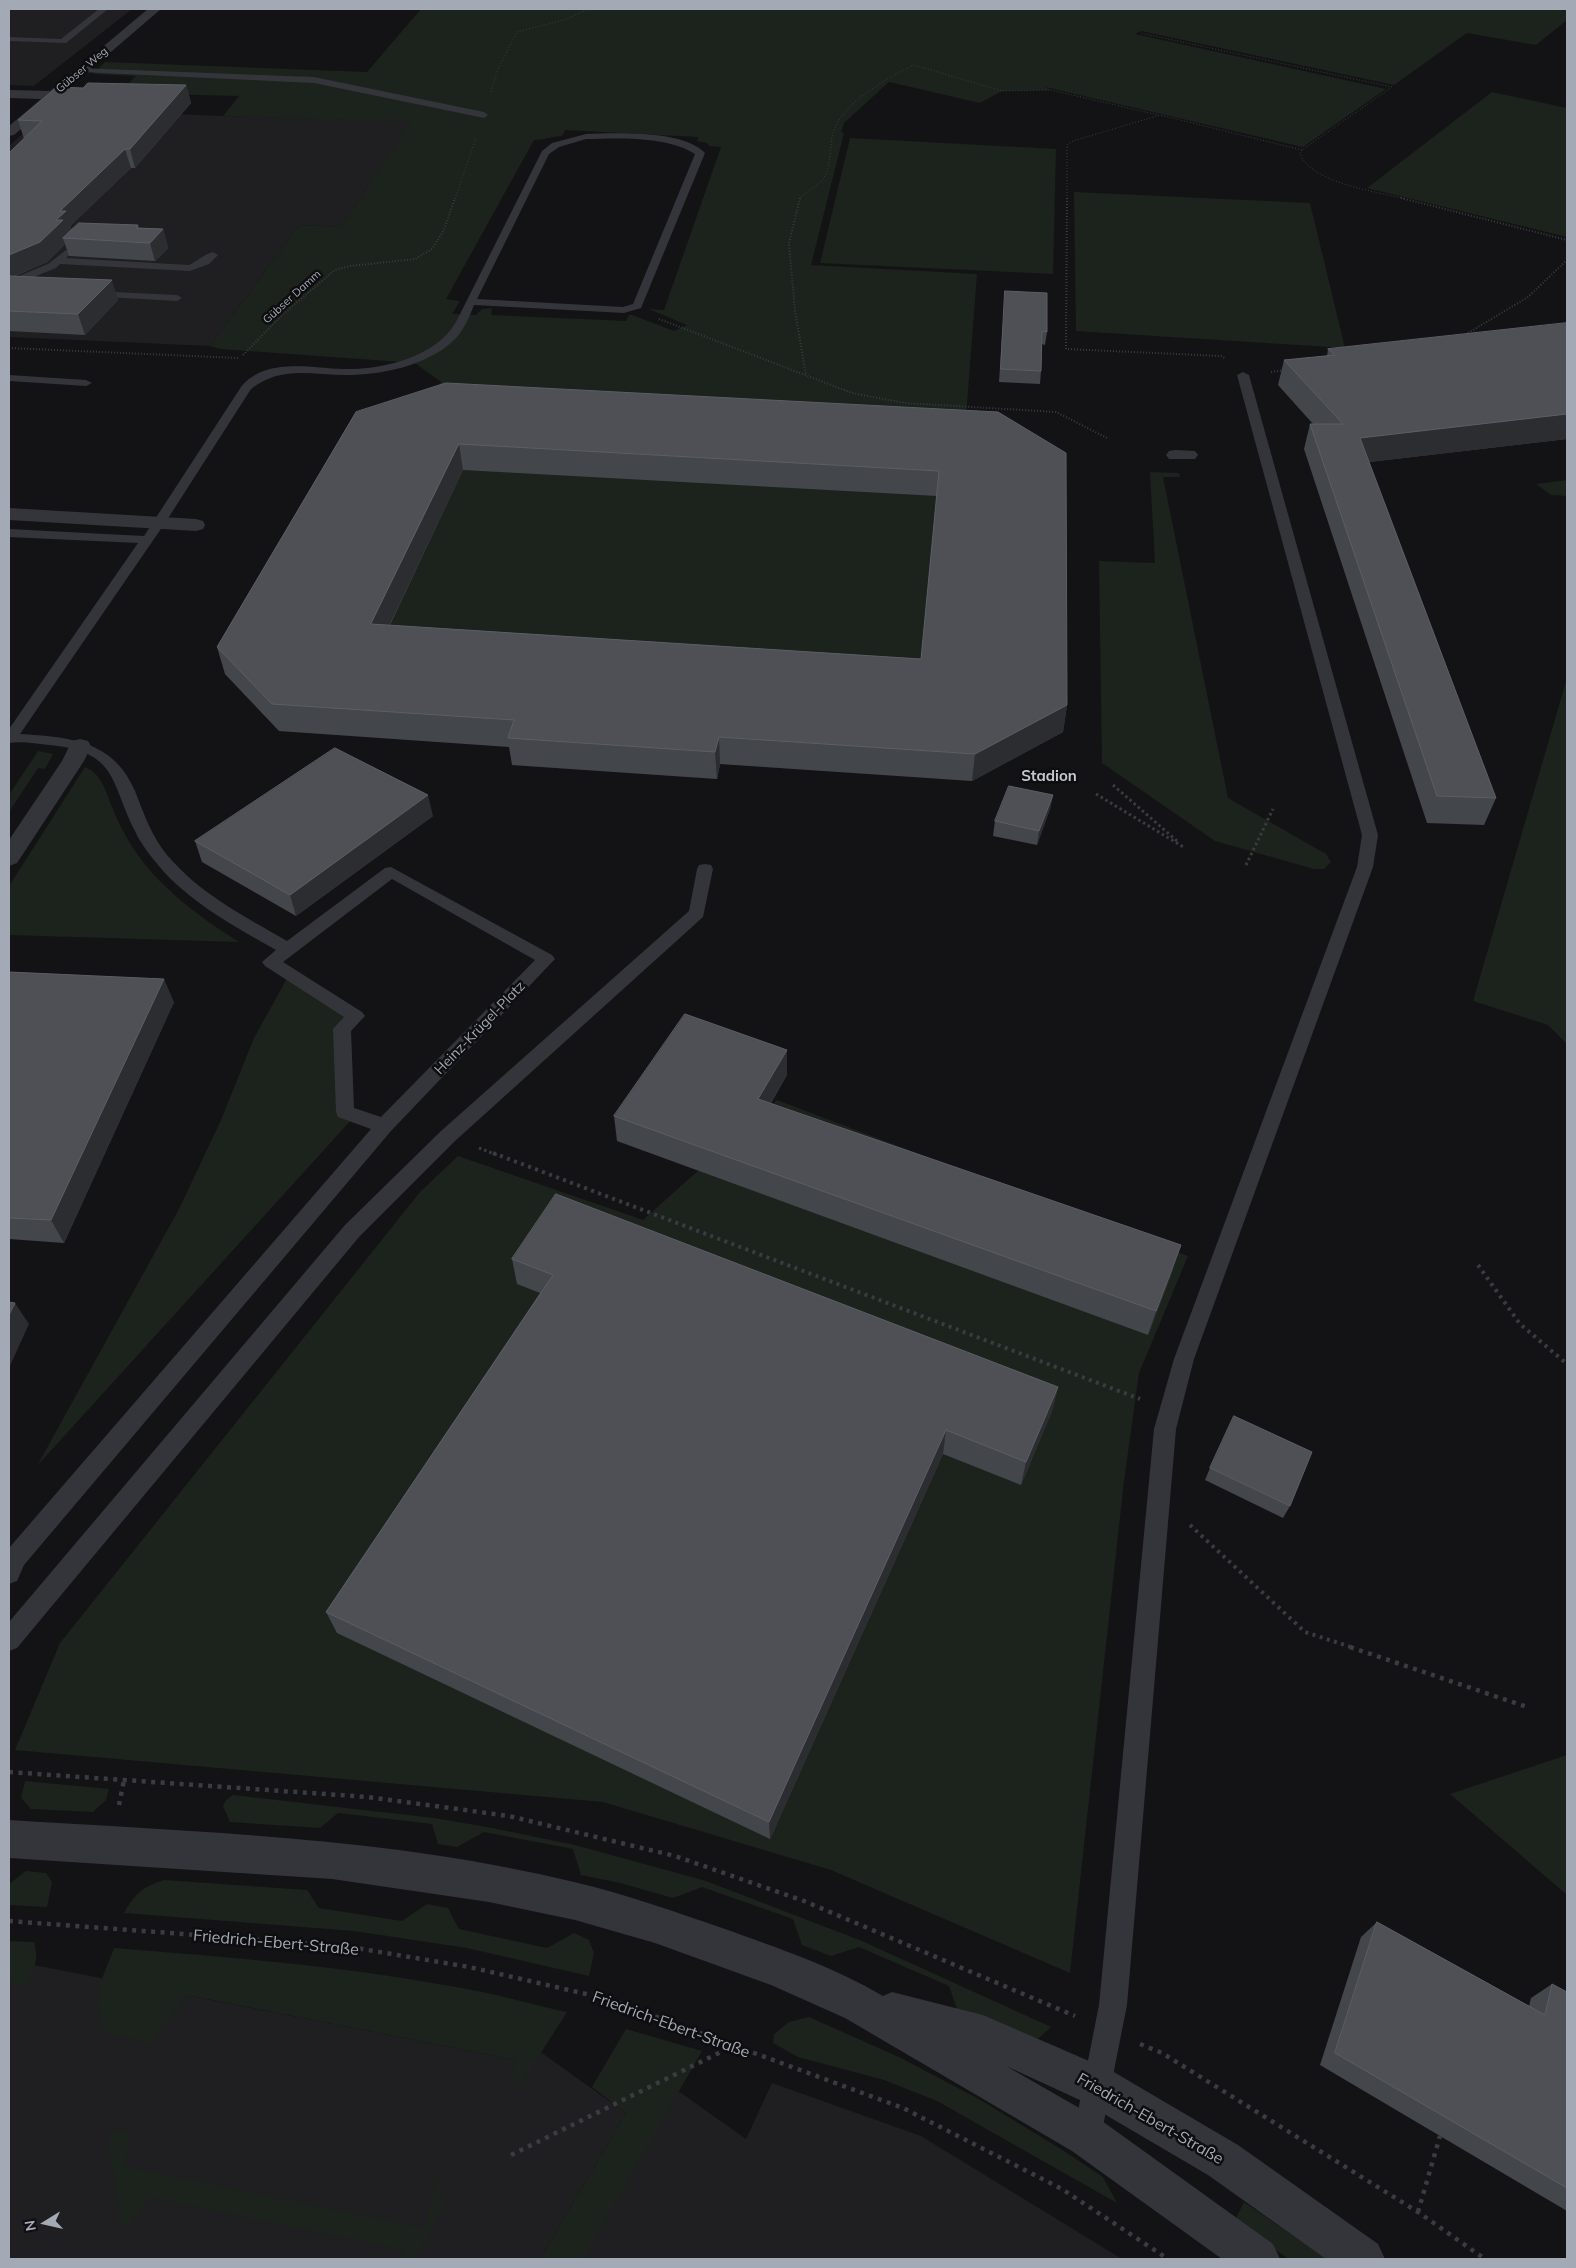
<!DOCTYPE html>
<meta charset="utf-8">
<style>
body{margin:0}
#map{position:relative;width:1576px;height:2268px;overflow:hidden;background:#131315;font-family:Mulish,sans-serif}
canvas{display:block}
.frame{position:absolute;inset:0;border:10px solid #a3aab6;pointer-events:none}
.north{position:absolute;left:20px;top:2198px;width:50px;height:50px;-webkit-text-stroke:4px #0e0e10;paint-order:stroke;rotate:260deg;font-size:14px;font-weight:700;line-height:20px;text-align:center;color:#a3aab6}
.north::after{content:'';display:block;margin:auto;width:18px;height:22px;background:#a3aab6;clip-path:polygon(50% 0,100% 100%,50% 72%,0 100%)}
</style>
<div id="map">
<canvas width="1576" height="2268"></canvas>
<div class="frame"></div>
<div class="north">N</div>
</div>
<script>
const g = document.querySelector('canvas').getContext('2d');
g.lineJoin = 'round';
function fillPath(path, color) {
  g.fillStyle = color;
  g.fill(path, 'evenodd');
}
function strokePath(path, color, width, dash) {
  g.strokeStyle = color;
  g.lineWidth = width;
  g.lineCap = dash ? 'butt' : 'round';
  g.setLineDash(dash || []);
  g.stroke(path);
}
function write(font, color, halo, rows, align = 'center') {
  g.font = font + ' Mulish,sans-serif';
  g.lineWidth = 5;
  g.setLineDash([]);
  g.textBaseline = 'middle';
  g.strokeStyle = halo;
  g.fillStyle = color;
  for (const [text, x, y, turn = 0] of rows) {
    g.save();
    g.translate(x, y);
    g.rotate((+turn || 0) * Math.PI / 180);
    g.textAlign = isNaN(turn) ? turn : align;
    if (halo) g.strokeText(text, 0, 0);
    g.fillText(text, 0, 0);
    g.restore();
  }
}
const built = new Path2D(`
 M9,9H132L34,86L9,85Z
 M51,109L223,116L411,121L341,227L299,225L210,346L9,337V146Z
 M9,1960L515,2060L542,2053L626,2113L540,2259H9Z
 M772,2083L921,2136L1122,2259H542L674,2088L746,2139Z`);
const green = new Path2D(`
 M421,9H1567V20L1536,45L1467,33L1394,85L1141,31L1135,34L1386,89L1303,147L1045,87L1051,90L1002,91L980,103L889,82L844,123L841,132L844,133L811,265L977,274L966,417L437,389L441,382L415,363L220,349L210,346L299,225L341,227L410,122L223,116L239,96L119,93L136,76L93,74L105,62L367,72ZM565,130L698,137L697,141L707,143L709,146L721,147L664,310L649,309L687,325L674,331L632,315H629L626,321L491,315L492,308L482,309L476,315L452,314L460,301L446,299L534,140C545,140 552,136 562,136Z
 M1492,92L1567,108V237L1367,188Z
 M850,138L1056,149L1053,274L820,263Z
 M1074,192L1310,203L1345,348L1076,331Z
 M361,437L1063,479V732L972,781L720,764L717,779L512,765L518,747L279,731L225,674Z
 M1150,472L1179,473L1180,477H1163L1228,798L1326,854L1331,862L1324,869H1314L1215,841L1102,763L1099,561L1155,563Z
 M1567,480V496L1551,495L1536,484Z
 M1567,678V1044L1548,1025L1473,1001Z
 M38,751L53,754L45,769L38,768L9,812V795Z
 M85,767C102,774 106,792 112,807C117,820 124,833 131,845C157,886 198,916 239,942L9,935V886Z
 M290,973L356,1016L342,1029L353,1118L37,1466L179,1209L221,1120L254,1038Z
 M777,1100L1188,1256L1139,1373L1124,1481L1070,1973L831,1870L603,1802L15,1750L60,1643L420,1192L458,1156L643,1220Z
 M1567,1755V1895L1450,1794Z
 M25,1781L109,1789L106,1800L93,1812L31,1809L21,1798Z
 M233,1795L434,1818L487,1827L575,1845L706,1881L862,1941L1051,2027L1039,2038L1020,2042L959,2015L949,1986L859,1947L831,1956L802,1945L793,1919L702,1887L673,1898L620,1883L581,1875L573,1849L484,1832L457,1847L438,1844L432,1824L338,1813L320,1828L230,1822L223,1806L226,1800Z
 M26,1871L46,1873L52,1882L47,1907L9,1905V1884Z
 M164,1880L307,1890L319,1908L402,1921L427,1904L448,1908L459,1929L547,1948L574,1933L589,1940L594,1953L589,1976L467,1948L354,1931L124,1913C135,1893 143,1887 164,1880Z
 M9,1941L34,1942C39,1960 35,1971 24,1986L9,1982Z
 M114,1948C228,1957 343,1966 456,1987C493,1993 530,2004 567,2012L521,2084L510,2081L515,2060L187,1995L150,2044L105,2032C89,1998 102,1981 114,1948Z
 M809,2017L901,2058L977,2098L1061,2149L1103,2177L1117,2203L937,2101L884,2080L798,2057L773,2043L774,2034L789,2022Z
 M626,2029L702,2051L583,2259H540L626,2113L592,2087Z
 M117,2131H125L131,2143L123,2166L424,2228L438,2175L443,2208L414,2259H401L403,2250L148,2197L142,2211L128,2224L121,2223L108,2138Z
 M1244,2202L1327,2259H1289L1234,2222Z`);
const pathFar4 = new Path2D(`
 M491,92L497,71L517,32L564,20L589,9
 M1302,150L1300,153C1309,183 1379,192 1406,199
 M455,199L476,138
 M800,199C805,190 817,188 823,179C832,166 829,149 833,134C841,103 887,78 914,65L1002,91L1051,90L1158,115
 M1067,199V145L1073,141L1160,115L1302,150L1392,87L1140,33`);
const pathFar3 = new Path2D(`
 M800,198L789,243L795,311L806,375
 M1067,198L1066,349L1221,356L1226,359
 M1401,198L1567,240
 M659,319L852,393L905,403L1056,412L1107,438
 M1463,336L1528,297L1567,260
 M9,348L238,358
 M243,355L282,315L335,270L350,266L415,259L432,249L444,230L455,198
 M1271,372L1285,370`);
const pathFar2 = new Path2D(`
 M1113,785L1177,841
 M1096,794L1185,848
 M1246,865L1273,809
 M479,1148L497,1155`);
const pathFar1 = new Path2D(`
 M493,1153L1140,1399
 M1478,1265L1520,1324L1567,1364
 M1190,1525L1305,1632L1354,1648`);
const path = new Path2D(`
 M1350,1647L1527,1707
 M9,1772L368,1797L509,1816L675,1856L804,1901L1075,2016
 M119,1805L124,1780
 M9,1921L344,1946L469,1967L608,1999L903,2108L1062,2189L1168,2259
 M1140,2044L1162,2053L1418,2212L1485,2259
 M511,2155L731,2047
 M1418,2212L1440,2136`);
const service = new Path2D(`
 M99,9H108L66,43L9,41V37L61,39Z
 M78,68L314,77L484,112L488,115L484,118L314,83L81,72H78Z
 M586,134C617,133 683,130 705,153L641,308L624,313L474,305C469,318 463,332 453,341C426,366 381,375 346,375C310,375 282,365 251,389L165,523L20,734C68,737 114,740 135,791C144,814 151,835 167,855C200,894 244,916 287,941L385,868L391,867L552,955L555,959L391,1131L24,1565L17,1581L9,1584V1548L371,1129L338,1117L336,1112L333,1029L344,1017L265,966L262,962L276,950C236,927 196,906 164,872C153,859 141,845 134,829C110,780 117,752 50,745C37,744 21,741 9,743V729L138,543L9,537V529L144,536L241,387C265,357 311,368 343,369C382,370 435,358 456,322L542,151L552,143ZM586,139C619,138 668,136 695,154L633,304L623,307L477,299L549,154L559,147ZM392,879L535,960L381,1117L354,1108L351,1031L365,1016L362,1012L283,962Z
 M66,250L71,253L66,258L189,265C197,261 205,254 213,252L218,255L209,264L190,271L60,264L56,268L9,287V280L48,264Z
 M92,291L177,295L182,298L177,301L88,296V292Z
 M1243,372L1249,375L1378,835L1373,867L1194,1359L1176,1429L1127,2005L1101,2136L1097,2146L1087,2150L1077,2146L1073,2136L1099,2005L1154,1429L1174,1359L1357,867L1362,835L1237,375Z
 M9,375L86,380L92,383L86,386L9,381Z
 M705,864L711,865L713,869L703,917L455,1141L359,1237L17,1648L9,1651V1622L345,1225L441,1131L689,911L697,869L699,865Z`);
const pedestrian = new Path2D(`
 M1175,450L1195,451L1198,455L1195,459H1169L1166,455L1169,451Z
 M9,508L196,519L203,521L205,525L203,529L196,531L9,520Z
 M80,739L88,741L91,746L84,761L17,863L9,866V840L62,761L72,741Z`);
const minor = new Path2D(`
 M148,9H161L14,135L9,136V126L41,99L9,98V90L50,91Z`);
const tertiary = new Path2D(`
 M9,1820C198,1832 389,1837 574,1882C626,1894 675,1912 725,1929C778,1948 834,1967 883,1996L892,1992L983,2015L1112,2071L1238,2145L1378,2244L1385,2259H1326L1208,2175L1082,2101L1006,2066L1102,2121L1273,2244L1280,2259H1222L1072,2151L845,2018L771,1985L655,1943L575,1920L489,1902L332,1879L9,1858Z`);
const wall = new Path2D(`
 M186,85L191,103L135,168H131L70,226L72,230L138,225L139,228L163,229L168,248L155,261L69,256L65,244L47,262L15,276L118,300L85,335L9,331V153L24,139L18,120L83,88Z
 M1005,291L1047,332L1045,345L1042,344L1041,371L1040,384L999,382Z
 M1567,323V439L1369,462L1496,798L1484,825L1427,823L1304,449L1310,424H1313L1278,385L1284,360L1327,356L1328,349Z
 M356,412H998L1067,705L1063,732L972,781L720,764L717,779L512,765L509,747L279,731L225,674L217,647ZM463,470L937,496L921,659L390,625Z
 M1053,795L1050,809L1037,845L993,836L995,821Z
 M433,816L296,916L202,862L195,841Z
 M9,972L174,1002L64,1243L9,1239Z
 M787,1075L771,1103L1173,1270L1148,1335L617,1141L614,1116Z
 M512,1259L1058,1387L1052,1411L1021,1485L943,1454L770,1839L337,1633L326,1612L540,1293L517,1284Z
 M1210,1468L1290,1506L1283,1518L1205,1480Z
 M1377,1922L1529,2006L1531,1998L1552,1984L1567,1992V2211L1320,2065L1361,1937Z`);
const shadedWall = new Path2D(`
 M186,85L191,103L135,168L130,149Z
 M125,149L131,168L70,226L72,231L63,238L65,244L47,262L9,278V255L56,220L60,211Z
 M163,229L168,248L155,261L150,243Z
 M112,280L118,300L85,335L78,314Z
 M1567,414V439L1353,464L1360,438Z
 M459,444L463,470L377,651L371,624Z
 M1067,705L1063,732L972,781L975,754Z
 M719,737L720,764L717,779L715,752Z
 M428,795L433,816L296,916L290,895Z
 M1053,795L1050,809L1037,845L1039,831Z
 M164,979L174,1002L64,1243L51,1220Z
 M787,1050V1075L758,1124V1099Z
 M1181,1245L1173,1270L1148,1335L1156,1311Z
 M15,1303L29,1324L9,1368V1315Z
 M1058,1387L1052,1411L1021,1485L1026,1462Z
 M946,1430L943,1454L770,1839L769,1822Z`);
const building = new Path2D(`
 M88,83L186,85L130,149H125L60,211H66L56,220H63L40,242L9,255V153L42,121L18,120L57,87L83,88Z
 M79,223L138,225L136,228L163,229L150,243L63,238Z
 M9,276L112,280L78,314L9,311Z
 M1005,291L1047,293V332L1042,331L1041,371L1001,369Z
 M1567,323V414L1360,438L1496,798L1437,796L1310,424H1343L1284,360L1335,355L1328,349Z
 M446,383L998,412L1066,453L1067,705L975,754L719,737L715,752L508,738L514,720L272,704L217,647L356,412ZM459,444L939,471L921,659L371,624Z
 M335,748L428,795L290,895L195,841Z
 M1009,786L1053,795L1039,831L995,821Z
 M9,972L164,979L51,1220L9,1218Z
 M685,1014L787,1050L758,1099L1181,1245L1156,1311L614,1116Z
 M556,1194L1058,1387L1026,1462L946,1430L769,1822L326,1612L553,1275L512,1259Z
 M9,1302L15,1303L9,1315Z
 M1234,1416L1312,1452L1290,1506L1210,1468Z
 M1377,1922L1545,2015L1552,1984L1567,1992V2188L1335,2053Z`);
const farStreetnames = [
 ["Gübser Weg",82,70,-40],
 ["Gübser Damm",292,297,-42]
];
const streetNames = [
 ["Heinz-Krügel-Platz",480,1028,-46]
];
const neighbourhoodNames = [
 ["Stadion",1049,776]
];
const nearStreetnames = [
 ["Friedrich-Ebert-Straße",276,1943,5],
 ["Friedrich-Ebert-Straße",671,2025,20],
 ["Friedrich-Ebert-Straße",1150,2119,30]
];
fillPath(built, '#1f1f22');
fillPath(green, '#1b231c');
strokePath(pathFar4, '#3a3c41', 1, [1, 2]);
strokePath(pathFar3, '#3a3c41', 2, [1, 2]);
strokePath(pathFar2, '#3a3c41', 3, [2.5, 3]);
strokePath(pathFar1, '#3a3c41', 4, [3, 4.5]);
strokePath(path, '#3a3c41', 4.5, [4, 5.5]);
fillPath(service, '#34353a');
fillPath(pedestrian, '#34353a');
fillPath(minor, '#34353a');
fillPath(tertiary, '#34353a');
fillPath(wall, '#43464a');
fillPath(shadedWall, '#2c2d30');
fillPath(building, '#4e5056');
strokePath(building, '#5b5e65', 1);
write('11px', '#a3aab6', '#0e0e10', farStreetnames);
write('14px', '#a3aab6', '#0e0e10', streetNames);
write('bold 15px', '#c5c8d2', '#0e0e10', neighbourhoodNames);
write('16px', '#a3aab6', '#0e0e10', nearStreetnames);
</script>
